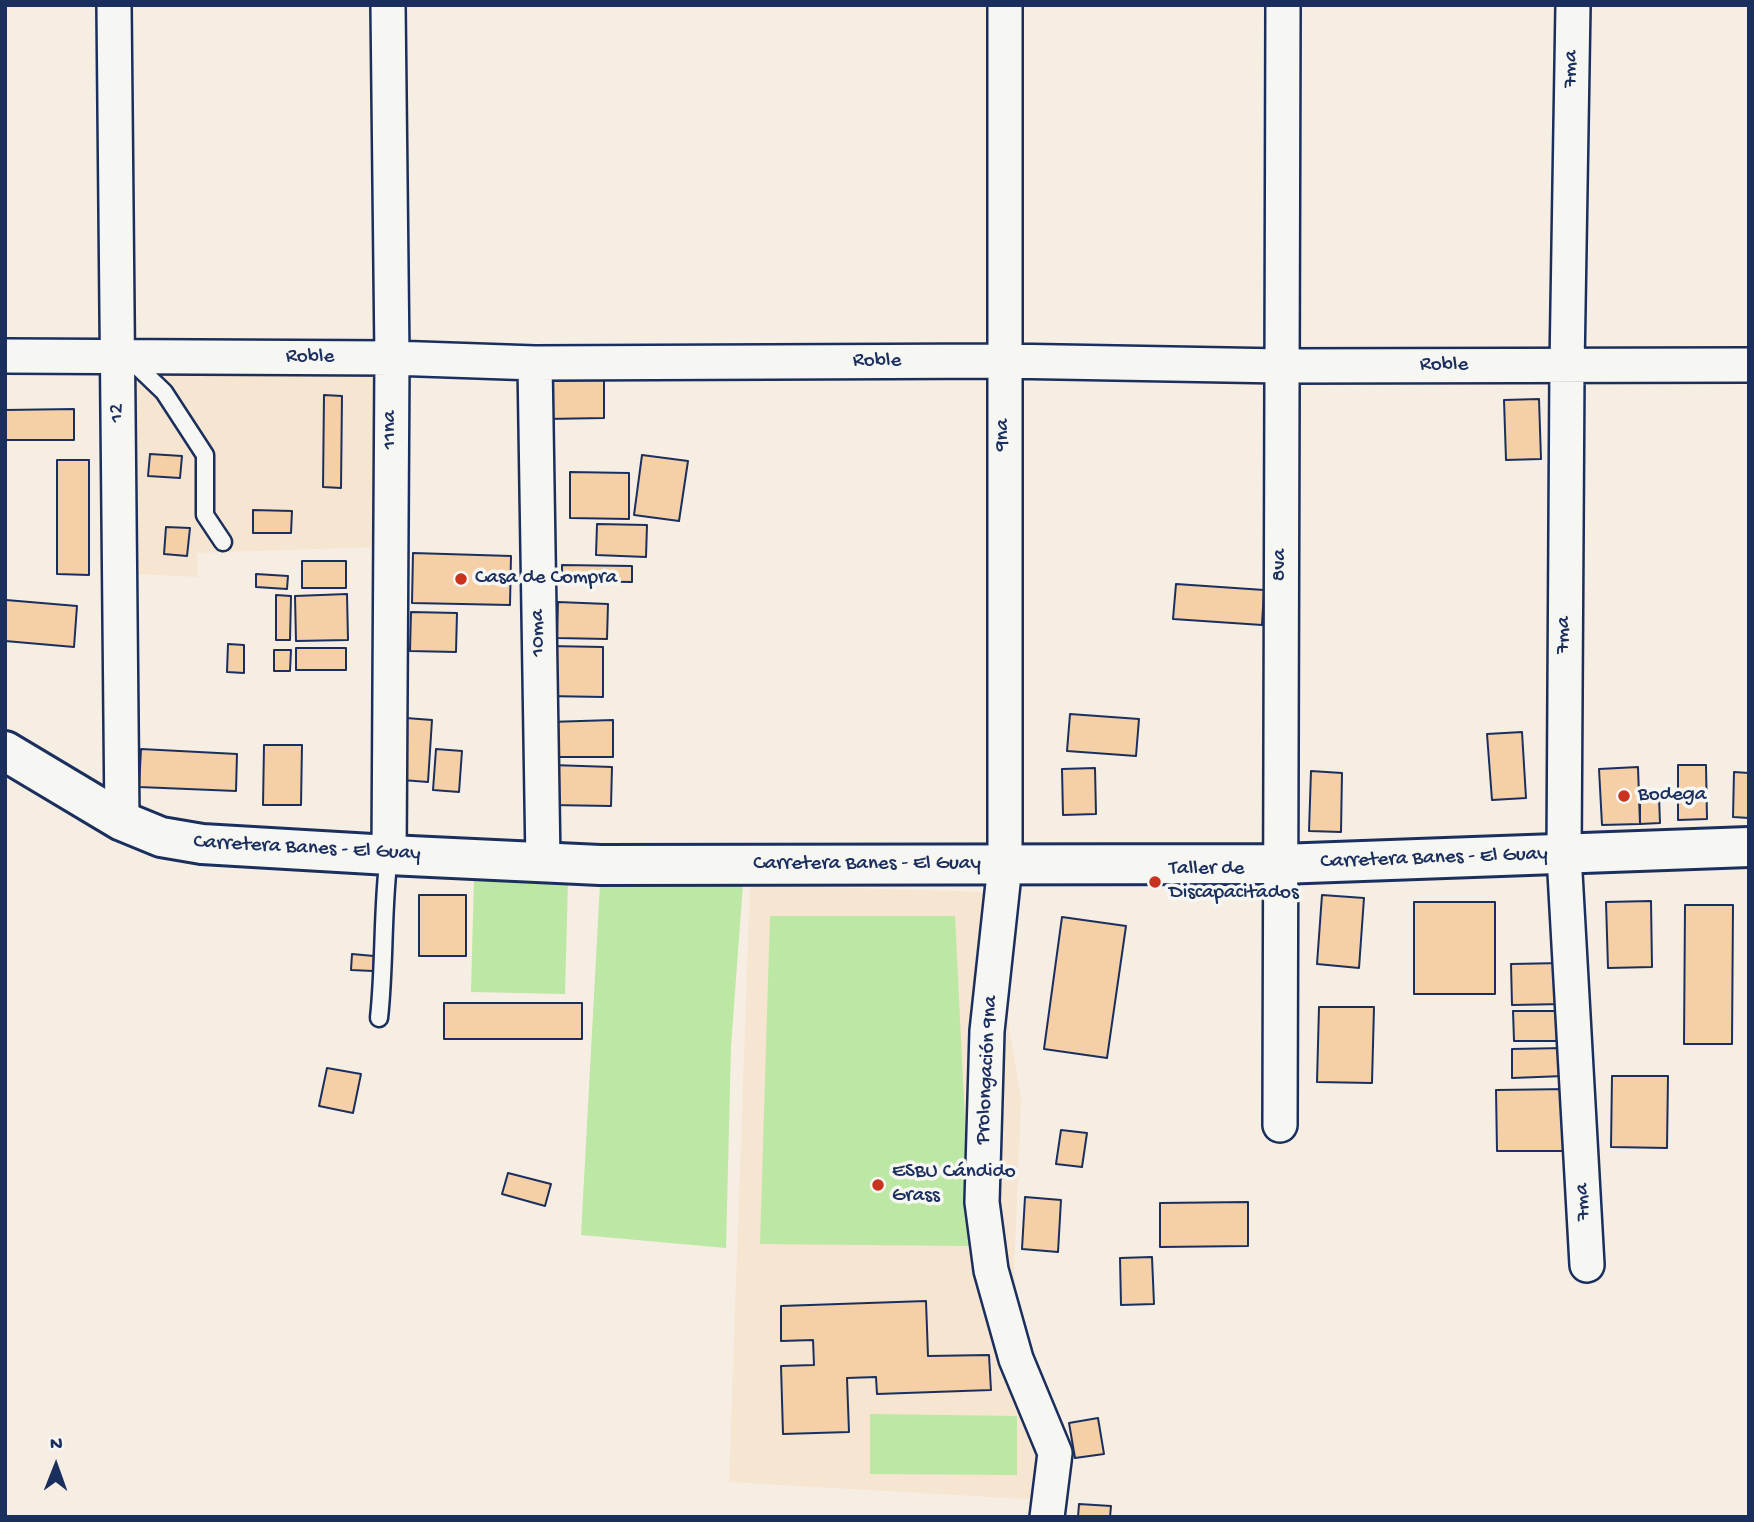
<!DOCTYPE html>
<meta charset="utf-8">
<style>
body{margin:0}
#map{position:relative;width:1754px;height:1522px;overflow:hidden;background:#f6eee3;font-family:"Gochi Hand",sans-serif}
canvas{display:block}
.frame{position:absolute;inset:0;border:7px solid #1b2f5e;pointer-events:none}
.north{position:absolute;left:21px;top:1431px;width:70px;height:70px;-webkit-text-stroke:5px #f6f6f2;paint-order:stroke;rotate:1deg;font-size:19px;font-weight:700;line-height:28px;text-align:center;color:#1b2f5e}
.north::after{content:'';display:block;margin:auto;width:24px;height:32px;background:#1b2f5e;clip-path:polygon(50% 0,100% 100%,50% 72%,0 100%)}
</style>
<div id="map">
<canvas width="1754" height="1522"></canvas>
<div class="frame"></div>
<div class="north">N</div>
</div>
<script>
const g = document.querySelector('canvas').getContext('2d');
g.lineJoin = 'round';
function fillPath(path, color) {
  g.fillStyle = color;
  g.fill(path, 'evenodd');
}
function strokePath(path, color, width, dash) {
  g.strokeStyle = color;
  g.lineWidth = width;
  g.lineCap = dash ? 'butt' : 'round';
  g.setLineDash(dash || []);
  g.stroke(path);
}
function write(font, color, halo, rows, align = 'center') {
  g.font = font + ' "Gochi Hand",sans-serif';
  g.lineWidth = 7;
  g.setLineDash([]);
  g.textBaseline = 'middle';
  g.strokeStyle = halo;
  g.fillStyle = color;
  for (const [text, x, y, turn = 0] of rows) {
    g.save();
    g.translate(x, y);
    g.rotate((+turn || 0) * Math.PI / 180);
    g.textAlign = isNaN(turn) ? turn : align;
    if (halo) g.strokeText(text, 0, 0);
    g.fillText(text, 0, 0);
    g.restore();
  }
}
const built = new Path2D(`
 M133,370L378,372V547L197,553L198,577L135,574Z
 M750,885L986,892L1021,1099L1014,1272L1043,1500L729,1482Z`);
const green = new Path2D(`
 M474,878L568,881L565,994L471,992Z
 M600,884H743L731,1046L726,1248L581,1235Z
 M770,916H955L971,1246L760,1244Z
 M870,1414L1017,1416V1475L870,1474Z`);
const building = new Path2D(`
 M604,380V418L546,419V381Z
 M324,395L342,396L341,488L323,487Z
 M1539,399L1541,459L1506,460L1504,400Z
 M74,409V440H5V410Z
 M150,454L182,456L180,478L148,476Z
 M642,455L688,461L679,521L634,515Z
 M57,460H89V575L57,574Z
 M570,472L629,473V519L570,518Z
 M253,510L292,511L291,533H253Z
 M597,524L647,525L646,557L596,555Z
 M166,527L190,528L187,556L164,554Z
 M413,553L511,556L510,605L412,603Z
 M302,561H346V588H302Z
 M562,565L632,566V582L562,581Z
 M256,574L288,576L287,589L256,587Z
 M1176,584L1264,590L1262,625L1173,619Z
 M347,594L348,640L296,641L295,596Z
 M276,595L291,596L290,640H276Z
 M6,600L77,606L74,647L5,641Z
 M558,602L608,604L607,639L557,638Z
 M411,612L457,613L456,652L410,651Z
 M228,644L244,645V673L227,672Z
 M548,646L603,647V697L546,696Z
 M296,648H346V670H296Z
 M274,650H291L290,671H274Z
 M1070,714L1139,719L1136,756L1067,751Z
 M406,718L432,720L428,782L402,780Z
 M613,720V757H551L549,722Z
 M1522,732L1526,798L1492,800L1487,734Z
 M264,745H302L301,805H263Z
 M141,749L237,754L236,791L139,787Z
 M436,749L462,751L459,792L433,790Z
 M552,765L612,767L611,806L551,805Z
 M1678,765H1706L1707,819L1678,820Z
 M1638,767L1640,824L1602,825L1599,769Z
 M1095,768L1096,814L1063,815L1062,769Z
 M1311,771L1342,773L1341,832L1309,831Z
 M1734,772L1749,773V818L1733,817Z
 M1659,797L1660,823L1640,824V798Z
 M419,895H466V956H419Z
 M1322,895L1364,898L1359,968L1317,964Z
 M1651,901L1652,967L1608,968L1606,902Z
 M1414,902H1495V994H1414Z
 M1685,905H1733L1732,1044H1684Z
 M1062,917L1126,926L1107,1058L1044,1049Z
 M352,954L374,956L373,971L351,970Z
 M1563,963L1564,1004L1512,1005L1511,964Z
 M444,1003H582V1039H444Z
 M1319,1007H1374L1372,1083L1317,1082Z
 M1513,1011H1563V1041H1514Z
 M1564,1048V1076L1512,1078V1049Z
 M327,1068L361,1074L353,1113L319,1106Z
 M1612,1076H1668L1667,1148L1611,1147Z
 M1569,1089L1570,1151H1497L1496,1090Z
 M1061,1130L1087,1133L1082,1167L1056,1164Z
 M508,1173L551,1184L545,1206L502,1194Z
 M1025,1197L1061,1200L1058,1252L1022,1249Z
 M1248,1202V1246L1160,1247V1203Z
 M1152,1257L1154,1304L1121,1305L1120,1258Z
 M926,1301L928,1356L989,1355L991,1390L877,1394L876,1377L847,1378L849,1432L783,1434L781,1366L814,1365L813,1340L781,1341V1306Z
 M1098,1418L1104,1454L1075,1458L1069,1423Z
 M1079,1504L1111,1506L1110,1517H1078Z`);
const service = new Path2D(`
 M129,362L138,367L164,392L205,455V515L223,542
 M379,1018C385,963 382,909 389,855`);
const minor = new Path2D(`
 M114,5L122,821
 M388,5L392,358L389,855
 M1005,5V865L987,1031L982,1202L991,1270L1016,1359L1055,1453L1047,1517
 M1573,5L1567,367L1564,855L1587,1265
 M5,356L392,358L535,363L1004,361L1282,366L1749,365
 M535,363L543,862
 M1280,1125L1283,5`);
const secondary = new Path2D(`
 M5,751L122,821L161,837L202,844L389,855L600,865L1280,864L1749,847`);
const markers = [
 [461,579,7,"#c8321e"],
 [1624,796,7,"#c8321e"],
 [1155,882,7,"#c8321e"],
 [878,1185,7,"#c8321e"]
];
const streetNames = [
 ["7ma",1572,69,-89],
 ["Roble",310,358],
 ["Roble",877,362],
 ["Roble",1444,366],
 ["12",118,413,-91],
 ["11na",391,430,-90],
 ["9na",1004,435,-90],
 ["8va",1281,565,-90],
 ["10ma",539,633,-91],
 ["7ma",1565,635,-90],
 ["Carretera Banes - El Guay",307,849,3],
 ["Carretera Banes - El Guay",1434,859,-2],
 ["Carretera Banes - El Guay",867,865],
 ["Prolongación 9na",988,1070,-87],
 ["7ma",1584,1202,-93]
];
const poiNames = [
 ["Casa de Compra",475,579],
 ["Bodega",1638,796],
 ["Taller de",1169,870],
 ["Discapacitados",1169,894],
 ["ESBU Cándido",892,1173],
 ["Grass",892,1197]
];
fillPath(built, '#f6e5d0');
fillPath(green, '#bde7a4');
fillPath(building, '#f5cfa5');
strokePath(building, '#1b2f5e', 2);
strokePath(service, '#1b2f5e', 21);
strokePath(minor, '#1b2f5e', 38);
strokePath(secondary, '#1b2f5e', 44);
strokePath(service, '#f6f6f2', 16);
strokePath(minor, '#f6f6f2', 33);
strokePath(secondary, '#f6f6f2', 38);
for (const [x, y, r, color] of markers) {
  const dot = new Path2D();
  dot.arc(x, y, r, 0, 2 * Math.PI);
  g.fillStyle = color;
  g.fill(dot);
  strokePath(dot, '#f6f6f2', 2.5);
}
write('21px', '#1b2f5e', '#f6f6f2', streetNames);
write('21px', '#1b2f5e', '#f6f6f2', poiNames, 'left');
</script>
